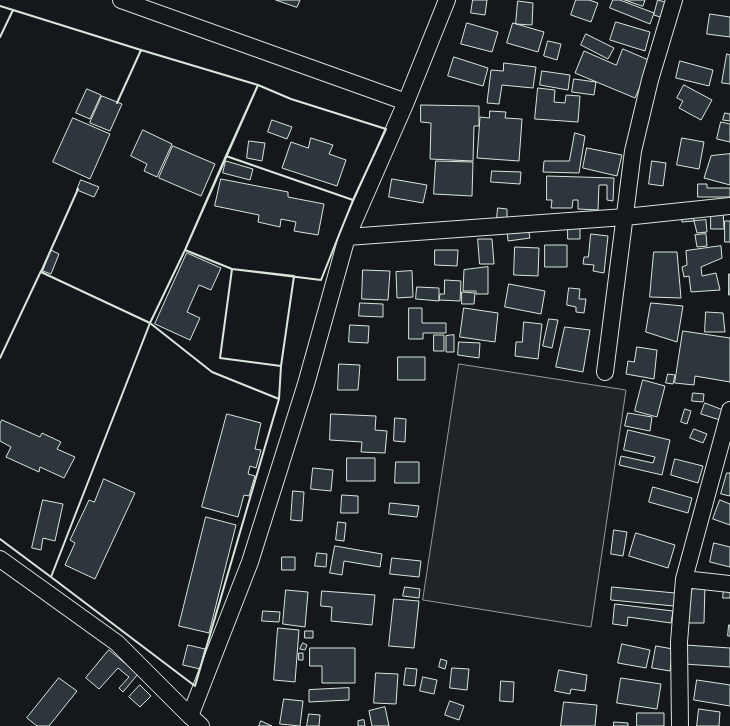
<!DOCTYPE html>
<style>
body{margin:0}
canvas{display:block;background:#14181c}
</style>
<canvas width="730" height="726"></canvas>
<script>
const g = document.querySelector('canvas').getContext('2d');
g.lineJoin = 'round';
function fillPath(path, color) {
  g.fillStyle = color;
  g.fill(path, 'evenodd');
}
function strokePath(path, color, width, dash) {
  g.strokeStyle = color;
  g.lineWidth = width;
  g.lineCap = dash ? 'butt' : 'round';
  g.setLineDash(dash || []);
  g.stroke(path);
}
const green = new Path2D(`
 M459,364L626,390L591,627L423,600Z`);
const building = new Path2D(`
 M276,0H300L297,7Z
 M473,0H487L485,15L471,13Z
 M576,0H589L598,3L591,22L571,15Z
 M613,0H620L654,13L650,24L610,8Z
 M625,0H645L643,6Z
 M658,0L671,4L666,19L654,15Z
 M518,1L533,3L532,25L516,24Z
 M710,14L730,17V37L707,34Z
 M616,22L650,32L645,51L610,40Z
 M467,23L498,32L492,52L461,44Z
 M513,23L544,32L538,52L507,43Z
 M586,34L614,48L608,59L581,45Z
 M548,41L561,44L557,60L544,56Z
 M623,49L651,61L635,98L575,73L584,51L616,65Z
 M727,54L730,55V84L722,83Z
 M454,57L488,68L483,86L448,76Z
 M680,61L713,70L709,86L676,78Z
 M504,63L536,67L533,88L502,85L499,104L487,103L491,70L503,71Z
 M542,71L570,75L568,90L540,85Z
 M574,79L596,82L594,95L572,92Z
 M684,85L712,100L701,120L679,108L683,101L677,98Z
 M538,88L555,90L554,102L565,103L566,95L580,96L578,122L535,119Z
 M87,89L101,95L90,119L76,113Z
 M102,96L122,104L110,131L90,123Z
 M421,105L479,106V126H474L473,161L430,159L431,123L421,122Z
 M490,111L506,112L505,118L522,119L519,161L477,158L480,117L489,118Z
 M725,113L730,114V121L723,120Z
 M73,118L110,134L90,179L53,162Z
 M272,120L292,127L287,139L268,132Z
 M721,122L730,124V142L717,139Z
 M143,130L172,144L157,177L144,171L147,164L131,156Z
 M575,133L585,136L579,173L543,172L544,161H569Z
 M311,138L333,145L329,154L346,160L337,186L282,168L291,142L308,148Z
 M682,138L704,142L699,169L677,165Z
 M249,141L265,143L262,161L247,158Z
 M173,146L215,164L201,196L159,178Z
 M587,148L622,155L617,176L583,168Z
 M730,154V185L704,178L711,156Z
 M226,161L253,169L250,180L223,173Z
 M436,161L473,162L472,196L434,194Z
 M652,161L666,163L663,186L649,184Z
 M492,171L521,172L520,184L491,182Z
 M547,176L614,178L613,201L607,200V185H599L598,210L578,209V200H573L572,208H551L552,200H547Z
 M221,179L288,192V197L324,204L318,235L294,231L296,222L281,219L280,227L258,222L259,215L215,206Z
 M392,179L427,185L423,203L389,197Z
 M81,180L99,187L94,197L77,190Z
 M698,184H707V188H730V197H698Z
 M498,208L507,209V218H497Z
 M711,209H723L724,229H711Z
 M693,210L694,221L682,222L681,211Z
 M706,220L707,232L697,233L694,221Z
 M725,221H730V242H725Z
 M568,225H580V239H568Z
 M528,227L530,238L508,241L507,230Z
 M591,234L608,236L604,273L593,271L594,265L583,264L584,257H588Z
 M706,234L707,246L697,247L695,235Z
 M478,239H492L494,264H480Z
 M545,245H567V267H545Z
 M721,246L722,258L701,267L702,276L716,273L720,290L691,292L689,276L684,277L682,267L687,265L686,251Z
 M515,247L539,248L538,276L514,275Z
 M51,250L59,254L51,274L43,271Z
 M435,250H458L457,266L435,265Z
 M654,252H677L681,298L650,297Z
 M187,253L221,268L211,290L199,285L187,312L200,318L190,340L155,324Z
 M488,267V294H476V291H463L464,270Z
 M363,270L390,271L388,300L362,299Z
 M412,271L413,297L397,298L396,272Z
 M729,274H730V295H729Z
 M445,280L461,281L460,301L439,300L440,294H444Z
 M509,284L545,291L541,314L505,307Z
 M417,287L439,288V301L416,299Z
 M569,288L580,289L579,299H586L584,313L576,312V307L567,305Z
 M462,292L475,293L474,304H462Z
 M360,303L383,304V317L359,316Z
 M651,303L683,306L677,342L646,332Z
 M409,308H422V323H446V333H423V339H409Z
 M464,308L498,313L495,342L460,337Z
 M706,312L723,313L725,332H705Z
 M549,319L558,320L552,348L543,346Z
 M524,322L542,324L538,359L515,356L516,342H522Z
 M350,325L369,326L368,343L349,342Z
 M565,327L590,330L583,372L556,367Z
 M683,331L730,338V382L695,376L694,385L675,383Z
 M434,335H444V351H434Z
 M454,335V352H446V336Z
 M459,342L480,343L479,358L458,355Z
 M637,347L657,350L654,379L626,374L628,361L634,362Z
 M398,357H425V380H398Z
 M339,364L360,365L358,390H338Z
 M668,374L675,375L673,384L666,383Z
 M643,380L665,386L657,417L635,411Z
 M693,393L704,394L703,402L692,401Z
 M705,403L723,410L720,420L701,414Z
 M685,409L691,411L687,424L681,422Z
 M628,413L652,417L650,431L625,426Z
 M227,414L261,423L255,449L261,450L256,468L250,466L248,474L255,476L249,496L244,495L238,517L202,507Z
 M331,414L376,416L375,430L387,431L385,453L361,452L362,442L330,440Z
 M395,418L406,419L405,442L394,441Z
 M2,420L40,437L42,433L61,442L57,449L75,457L64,478L40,467L39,472L6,457L11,447L0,441V424Z
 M694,429L707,434L703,443L690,438Z
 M628,430L670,440L662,475L619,465L621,456L653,463L655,457L624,450Z
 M347,458H375V481H347Z
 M675,459L703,466L698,483L671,475Z
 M396,462H419V483H395Z
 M313,468L333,470L331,491L311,489Z
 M727,473H730V496L721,494Z
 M104,479L135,493L95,579L65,565L75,543L70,540L89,500L94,502Z
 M653,487L692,498L688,513L649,502Z
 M293,491L304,492L302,521L291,520Z
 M342,495L358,496V513H341Z
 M43,500L63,504L55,541L43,538L41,550L32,548Z
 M720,500L730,504V525L713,519Z
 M390,503L419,506L417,517L389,514Z
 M206,517L236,525L209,633L179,626Z
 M338,522L346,523L344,541L336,540Z
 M614,530L627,532L623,556L611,554Z
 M636,533L675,545L668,568L629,556Z
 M714,543L730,547V567L710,562Z
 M335,546L382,554L380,567L344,561L342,575L330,573Z
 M317,553L327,554L326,567L315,566Z
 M282,557H295V570H282Z
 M392,558L421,561L419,577L390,574Z
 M686,584H705L704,623H685Z
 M405,587L420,589L419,598L403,596Z
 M612,587L675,593L674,606L611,600Z
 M724,588H730V598H723Z
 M286,590L308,592L305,627L283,624Z
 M322,591L375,595L372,625L331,621L332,607L321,606Z
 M394,599L419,601L414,648L389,646Z
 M615,604L673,611L671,623L628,617L627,626L613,624Z
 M263,611L280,612L279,622L262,621Z
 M729,625H730V636H728Z
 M278,628L299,630L295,682L274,680Z
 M305,631H313V638H305Z
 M303,643L307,645L305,650L300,649Z
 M622,644L650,650L646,668L618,663Z
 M188,645L205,649L200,669L183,665Z
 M685,645L730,648V667L684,664Z
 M656,646L673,649L670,671L652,668Z
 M310,648H355V683H322V666H310Z
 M109,650L138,674L123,692L119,688L129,677L118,668L99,689L86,678Z
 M299,653H303V660H299Z
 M441,659L447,661L445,669L439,667Z
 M406,668L417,669L415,686L404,685Z
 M452,668L469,669L467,690L450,688Z
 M559,670L587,675L585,691L571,689L570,694L555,691Z
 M376,673L398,674L396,704L374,703Z
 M423,677L437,680L434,694L420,691Z
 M59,678L77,691L49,726H37L27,718Z
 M621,678L661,684L657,709L617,703Z
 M697,680L730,685V706L694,700Z
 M501,681L514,682L513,702L500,701Z
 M140,685L151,696L140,707L129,697Z
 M349,688V700L309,702V690Z
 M284,699L303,701L300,726L280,724Z
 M450,701L464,706L459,720L445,715Z
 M564,702L597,705L595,726H561Z
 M385,707L389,726H372L369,711Z
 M699,709L720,712L719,726H697Z
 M637,713H664V726H637Z
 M309,714L320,715L319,726H307Z
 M364,720L365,726H358V721Z
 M261,721L272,726H259Z
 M614,722L628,723V726H614Z`);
const minor = new Path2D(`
 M121,0L406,102
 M347,237L625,217L730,206
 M605,372L633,151L650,80L674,0
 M0,559L117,643L190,716L201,726
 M684,579L730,584
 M190,716L250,562L306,384L347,237L406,102L447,0
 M680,726L679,642L684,579L730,410`);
const wall = new Path2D(`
 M0,6L13,10
 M0,37L13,10L141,50V51
 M258,85L291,99L386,129L353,200L226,156Z
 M226,156L353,200L321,280L232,269L185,250Z
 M78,189L41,272L150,323
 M185,250L232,269L220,358L281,366L279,399L212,372L150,323Z
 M232,269L294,276L281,366L220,358Z
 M150,323L212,372L279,399L195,686L51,577Z
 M0,358L41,271
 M0,539L51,577L150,323L185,250L258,85L141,50L117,103`);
fillPath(green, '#202428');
strokePath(green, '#939e99', 1);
fillPath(building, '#2c363c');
strokePath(building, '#d8e6dc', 1);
strokePath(minor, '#d8e6dc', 18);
strokePath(minor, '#14181c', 16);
strokePath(wall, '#d8e6dc', 2);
</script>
